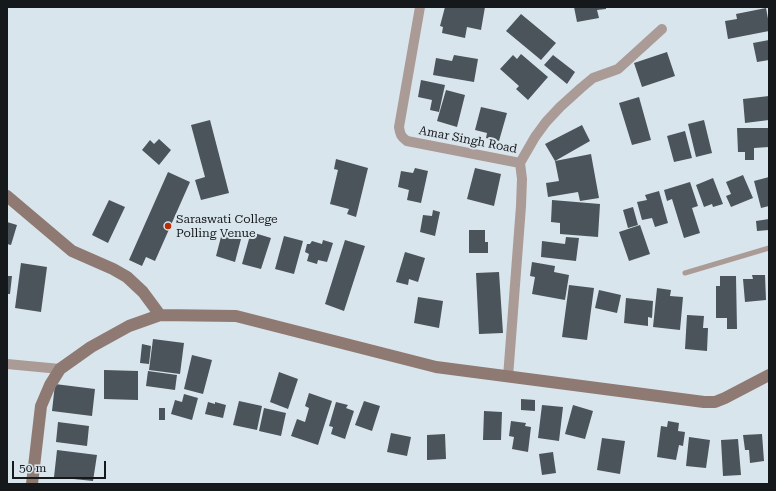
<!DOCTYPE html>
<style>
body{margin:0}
#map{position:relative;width:776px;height:491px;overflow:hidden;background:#d9e5ec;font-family:"Roboto Serif",serif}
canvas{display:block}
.frame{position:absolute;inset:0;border:8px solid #15191c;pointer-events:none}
.scale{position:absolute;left:12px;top:461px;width:94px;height:18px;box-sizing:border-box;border:2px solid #15191c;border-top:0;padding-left:5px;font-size:12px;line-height:14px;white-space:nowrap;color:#15191c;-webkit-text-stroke:3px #d9e5ec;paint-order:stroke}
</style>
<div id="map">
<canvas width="776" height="491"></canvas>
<div class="frame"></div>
<div class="scale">50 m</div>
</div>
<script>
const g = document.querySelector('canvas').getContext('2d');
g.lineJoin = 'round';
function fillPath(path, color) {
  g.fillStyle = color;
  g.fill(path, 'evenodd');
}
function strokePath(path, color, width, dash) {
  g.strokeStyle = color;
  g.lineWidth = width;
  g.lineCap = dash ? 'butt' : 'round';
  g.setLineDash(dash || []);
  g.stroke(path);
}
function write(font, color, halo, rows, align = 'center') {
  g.font = font + ' "Roboto Serif",serif';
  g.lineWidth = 4;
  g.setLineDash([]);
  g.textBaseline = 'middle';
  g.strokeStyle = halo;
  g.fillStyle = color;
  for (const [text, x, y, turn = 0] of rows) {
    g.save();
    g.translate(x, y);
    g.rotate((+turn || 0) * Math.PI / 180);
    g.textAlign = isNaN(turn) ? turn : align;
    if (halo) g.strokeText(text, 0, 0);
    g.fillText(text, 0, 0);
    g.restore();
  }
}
const building = new Path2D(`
 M445,7H485L481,30L467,27L465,38L442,33L443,27L440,26Z
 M574,7H606V9L597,10L599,18L577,22Z
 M766,8L769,24V31L728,39L725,21L737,19L736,14Z
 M521,14L556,43L541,60L506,31Z
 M769,40V60L757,62L753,43Z
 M667,52L675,76L642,87L634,63Z
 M521,54L548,77L528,100L516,89L519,86L500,69L513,55L517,59Z
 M454,55L478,59L474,82L433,75L436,58L452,61Z
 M553,55L575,72L567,84L544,65Z
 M421,80L445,85L439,112L430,110L432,100L418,97Z
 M446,90L465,95L457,127L437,121Z
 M769,96V120L745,123L743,99Z
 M639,97L651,140L632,145L619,103Z
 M481,107L507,113L499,141L486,138L487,133L475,130Z
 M210,120L229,193L201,200L195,180L205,177L191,125Z
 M704,120L712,153L696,157L688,124Z
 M582,125L590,141L555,161L545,144Z
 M737,128H769V147L754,148V160H745V152H738Z
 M685,131L692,158L674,162L667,136Z
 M159,139L171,150L159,165L142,150L150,140L154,144Z
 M591,154L599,198L580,201L578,192L548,197L546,183L559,181L555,161Z
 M336,159L368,168L356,217L347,214L349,209L330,204L338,170L334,169Z
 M415,168L428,171L421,203L407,200L409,190L398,187L401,171L413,173Z
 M475,168L501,174L494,206L467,199Z
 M168,172L190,182L155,261L146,257L142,266L129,260Z
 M743,175L753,198L731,207L726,196L731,194L726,182Z
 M769,177V206L761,208L754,181Z
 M713,178L723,204L713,207L712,204L704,207L696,185Z
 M690,182L698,206L692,208L700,233L684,238L672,199L667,201L664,190Z
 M659,191L668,223L655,227L652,218L642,220L637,202L647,200L645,195Z
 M109,200L125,207L108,243L92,235Z
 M552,200L600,204L598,237L560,234V223L551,222Z
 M633,207L638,225L628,228L623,210Z
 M433,210L440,212L435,236L420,232L423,215L432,216Z
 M769,219V230L757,231L756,221Z
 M7,222L17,225L11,245L7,244Z
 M640,225L650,254L629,261L619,232Z
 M469,230H485V242H488V253H469Z
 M251,232L271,238L261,269L242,264Z
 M222,233L241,239L235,262L216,256Z
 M284,236L303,241L294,274L275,269Z
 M566,237L579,238L576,261L541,257L542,241L565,244Z
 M323,240L333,243L327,262L318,260L317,264L307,261L309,254L305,252L307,244H310L312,241L322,244Z
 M345,240L365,246L344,311L325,304Z
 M405,252L425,258L418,282L409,279L408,285L396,282Z
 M532,262L555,266L554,272L569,275L565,300L532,294L535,277L530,276Z
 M21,263L47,267L41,312L15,308Z
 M499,272L503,333L479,334L476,273Z
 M752,275H765L766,300L745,302L743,279H753Z
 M7,276H12L10,294H7Z
 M720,276H736L737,329H727V318H716V286H720Z
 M569,285L594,288L587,340L562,337Z
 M657,288L671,290L670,296L683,297L680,330L653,327Z
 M599,290L621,295L617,313L595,308Z
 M418,297L443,301L439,328L414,323Z
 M626,298L653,301L652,318L648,317V326L624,323Z
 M687,315L704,316L703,328H708L707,351L685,349Z
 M153,339L184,343L180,374L149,370Z
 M142,344L151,346L149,364L140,363Z
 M192,355L212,360L203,394L184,389Z
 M104,370L138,371V400L104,399Z
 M148,371L177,375L175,390L146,386Z
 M279,372L298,379L288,409L270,402Z
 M55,384L95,389L92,416L52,411Z
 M309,393L332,401L318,445L291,436L297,419L305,422L309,408L305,406Z
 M184,394L198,398L192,420L171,414L175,400L182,402Z
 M521,399L535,400V411L521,410Z
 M239,401L262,406L257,430L233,425Z
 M364,401L380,406L372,431L355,425Z
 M208,402L215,404V402L226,405L223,418L205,414Z
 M336,402L348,405L346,408L354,411L345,439L331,434L333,427L329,426Z
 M542,405L563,407L559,441L538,438Z
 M573,405L593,411L585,439L565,434Z
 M159,408H165V420H159Z
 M264,408L286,413L281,436L259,431Z
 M484,411L502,412L501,440H483Z
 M511,421L526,423L525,426L531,427L528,452L512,449L514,437L509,436Z
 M668,421L679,423L678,431L685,432L683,446L679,445L676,460L657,457L661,426L667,427Z
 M58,422L89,426L87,446L56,442Z
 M391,433L411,437L407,456L387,452Z
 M445,434L446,459L427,460V435Z
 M762,434L764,461L750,463L749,450H745L743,435Z
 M689,437L710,440L706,468L686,466Z
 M602,438L625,441L620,474L597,470Z
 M738,439L741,475L723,476L721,440Z
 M57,450L97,455L93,481L54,477Z
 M553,452L556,473L542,475L539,454Z`);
const lane = new Path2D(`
 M685,273L769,248`);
const street = new Path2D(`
 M420,7L399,127C400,134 401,137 407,141L520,163L522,179L521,206L508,377
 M520,163L535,137L546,122L560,107L581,88L593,78L618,69L662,29
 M7,364L60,369`);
const secondary = new Path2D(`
 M7,196L72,251L113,269L127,277L143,292L160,315
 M32,484L41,406L50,385L60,369L91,347L129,326L160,315L236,316L436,367L704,402H715L725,398L769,375`);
const markers = [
 [168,226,4,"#b82e06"]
];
const streetNames = [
 ["Amar Singh Road",468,140,11]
];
const poiNames = [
 ["Saraswati College",176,219],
 ["Polling Venue",176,233]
];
fillPath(building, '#4a545a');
strokePath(lane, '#aa9b97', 5);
strokePath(street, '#aa9b97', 10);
strokePath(secondary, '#8e7973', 12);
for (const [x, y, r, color] of markers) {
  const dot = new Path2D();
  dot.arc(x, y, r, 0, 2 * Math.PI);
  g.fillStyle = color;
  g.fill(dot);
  strokePath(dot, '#d9e5ec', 1.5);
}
write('12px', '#15191c', '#d9e5ec', streetNames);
write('12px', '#15191c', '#d9e5ec', poiNames, 'left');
</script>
